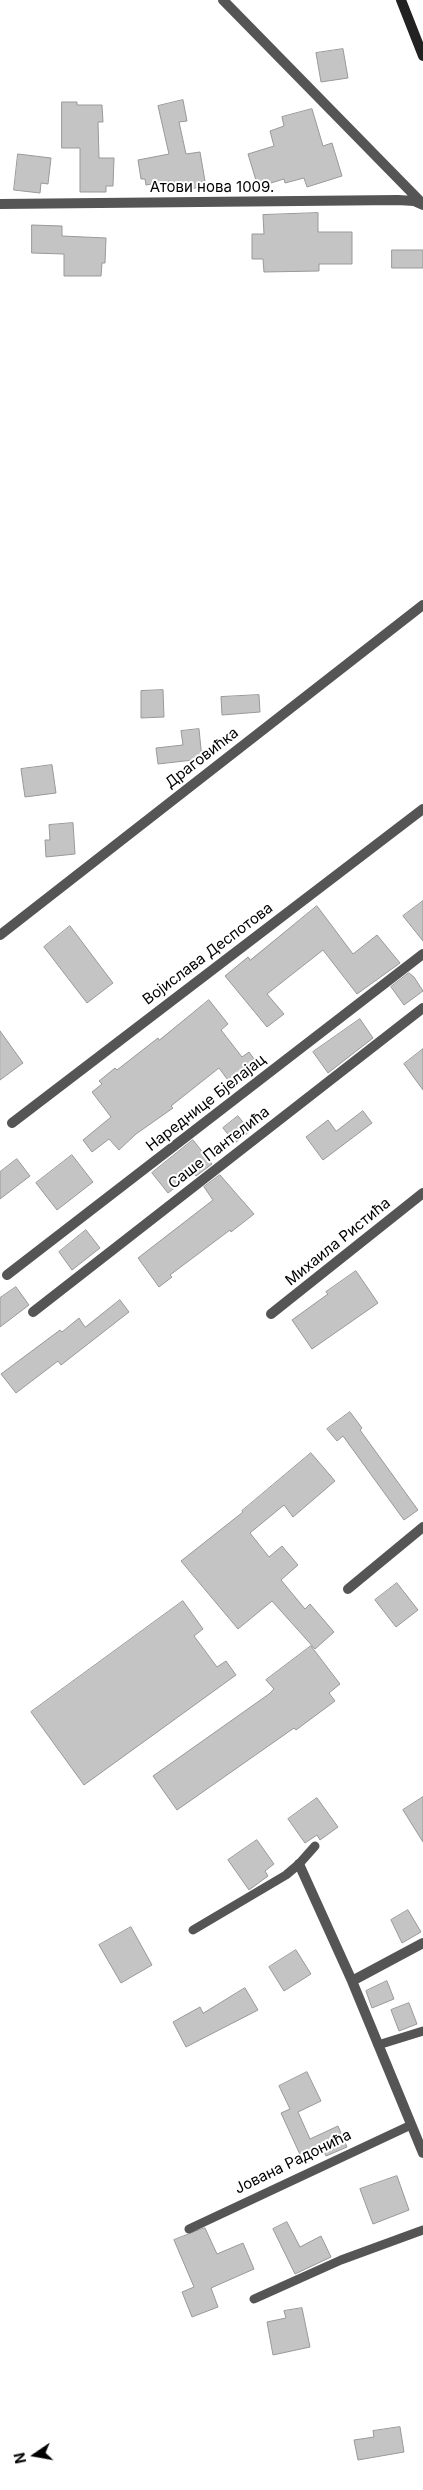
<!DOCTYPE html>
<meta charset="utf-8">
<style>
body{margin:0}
#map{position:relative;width:423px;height:2490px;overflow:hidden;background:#fff;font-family:Inter,sans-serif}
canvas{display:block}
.north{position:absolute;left:10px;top:2430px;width:50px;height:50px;-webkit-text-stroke:4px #fff;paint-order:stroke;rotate:258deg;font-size:14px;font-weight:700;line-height:20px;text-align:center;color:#000}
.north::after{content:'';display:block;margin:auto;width:18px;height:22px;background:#000;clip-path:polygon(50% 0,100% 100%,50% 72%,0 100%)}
</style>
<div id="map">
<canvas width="423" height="2490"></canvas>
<div class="north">N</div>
</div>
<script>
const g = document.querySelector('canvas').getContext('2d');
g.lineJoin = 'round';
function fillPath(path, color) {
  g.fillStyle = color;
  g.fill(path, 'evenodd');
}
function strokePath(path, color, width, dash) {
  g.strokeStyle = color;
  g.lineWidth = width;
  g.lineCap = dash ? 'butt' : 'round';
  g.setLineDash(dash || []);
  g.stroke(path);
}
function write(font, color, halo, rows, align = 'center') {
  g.font = font + ' Inter,sans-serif';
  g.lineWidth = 4;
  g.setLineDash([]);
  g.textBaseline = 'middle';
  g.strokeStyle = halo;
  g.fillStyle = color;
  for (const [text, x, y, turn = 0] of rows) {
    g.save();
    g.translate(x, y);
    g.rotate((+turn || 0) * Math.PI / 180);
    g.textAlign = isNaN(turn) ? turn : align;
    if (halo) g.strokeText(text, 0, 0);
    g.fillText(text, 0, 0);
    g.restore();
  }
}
const building = new Path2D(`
 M343,49L348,78L321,82L316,53Z
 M183,100L187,121L179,122L186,154L200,152L205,181L200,182L201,187L172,192L170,181L146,185L145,179H141L138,160L169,154L158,106Z
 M62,102H77V105H102L103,122H98L99,158H114L113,186H106V192H80V148H62Z
 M312,109L323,146L332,143L342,176L307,187L304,178L285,183L284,179L258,187L248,154L274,146L270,131L284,126L282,117Z
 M18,154L51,158L48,184L41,183L40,193L14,190Z
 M318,213V232H352V264H319V271L264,272L263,259H252V234H264L263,215Z
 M32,225L62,226V236L106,238L105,263H102L101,276H64V254L32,253Z
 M392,250H423V268H392Z
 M163,690L164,717L141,718V691Z
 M259,695L260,712L222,715L221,697Z
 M199,729L202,759L158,764L156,748L183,745L181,731Z
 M52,765L56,793L25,797L21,769Z
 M73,823L75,854L46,857L45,840H50L49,825Z
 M423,901V941L403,916Z
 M317,906L353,954L377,935L400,963L357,994L323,950L267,994L284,1014L267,1027L225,976L248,957L250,960Z
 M70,926L113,983L87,1003L44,947Z
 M409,973L414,977L423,991L404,1005L391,987Z
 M209,1000L228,1024L221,1030L242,1057L249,1052L260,1067L233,1087L219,1068L171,1106L173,1108L136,1134L119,1150L109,1139L92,1152L83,1140L111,1117L92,1092L102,1084L99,1081L115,1068L117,1070L158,1038L159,1040Z
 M360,1019L373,1038L328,1073L313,1052Z
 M0,1031L23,1063L0,1080Z
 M423,1049V1090L404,1064Z
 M363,1111L372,1123L323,1160L306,1137L328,1120L336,1131Z
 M238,1116L250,1131L235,1143L223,1128Z
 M193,1140L212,1164L196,1176L194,1173L168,1193L152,1173Z
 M72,1155L93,1182L57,1210L36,1183Z
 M17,1159L30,1176L0,1199V1172Z
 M220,1175L254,1214L231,1232L230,1230L170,1275L172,1277L159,1287L138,1258L213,1200L204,1187Z
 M86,1230L100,1248L72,1270L59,1252Z
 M356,1271L378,1303L312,1349L292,1320L328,1294L326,1292Z
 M16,1287L29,1305L0,1327V1298Z
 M120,1300L129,1312L61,1365L58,1361L16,1393L1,1374L60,1330L62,1332L79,1318L85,1327Z
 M350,1412L362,1428L360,1430L418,1510L404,1520L343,1436L337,1441L327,1429Z
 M311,1453L335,1481L293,1517L284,1505L250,1533L269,1557L282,1546L298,1565L281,1580L305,1609L310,1604L334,1632L315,1649L272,1601L238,1629L181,1561L243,1512L242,1511Z
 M397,1583L418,1610L396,1627L375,1600Z
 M183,1601L203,1629L194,1636L217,1667L226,1661L236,1675L84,1785L31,1712Z
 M311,1646L340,1684L329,1693L335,1701L296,1730L294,1728L177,1810L153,1776L269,1694L274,1689L266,1680Z
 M423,1797V1842L403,1810Z
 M317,1798L338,1827L320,1840L317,1835L305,1843L288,1819Z
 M257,1840L274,1864L265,1871L268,1876L249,1890L228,1860Z
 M408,1910L421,1932L402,1943L391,1920Z
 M131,1927L152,1965L121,1983L99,1945Z
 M296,1950L311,1974L284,1991L269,1967Z
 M387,1981L394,1999L372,2008L366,1991Z
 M245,1988L258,2010L186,2047L173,2022L200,2007L203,2013Z
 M409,2003L417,2024L399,2031L391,2010Z
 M307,2072L321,2101L298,2112L310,2139L338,2126L347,2147L326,2156L323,2150L302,2159L281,2113L290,2109L279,2086Z
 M397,2176L409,2210L373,2224L360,2189Z
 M287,2222L300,2247L321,2236L331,2257L295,2274L273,2229Z
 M205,2228L217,2254L243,2243L254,2269L211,2288L218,2307L192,2317L182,2292L194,2287L174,2240Z
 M302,2308L310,2347L273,2355L267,2322L286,2318L284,2311Z
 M400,2427L404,2452L358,2460L354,2440L374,2437L373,2431Z`);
const lane = new Path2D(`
 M193,1930L286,1875L299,1864L315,1846
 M378,2045L423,2031
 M189,2229L411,2125
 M254,2299L341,2260L423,2230`);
const street = new Path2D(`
 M223,0L422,203
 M0,204L398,200L414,201L423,205
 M0,935L423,605
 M12,1123L423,809
 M7,1275L423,954
 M33,1312L423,1008
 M271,1314L423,1193
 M348,1589L423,1527
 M299,1864L352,1981L423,2153
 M352,1981L423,1943`);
const secondary = new Path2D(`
 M401,0L423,56`);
const streetNames = [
 ["Атови нова 1009.",212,187],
 ["Драговићка",202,758,-38],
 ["Војислава Деспотова",208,954,-37],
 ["Нареднице Бјелајац",206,1103,-38],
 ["Саше Пантелића",219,1148,-38],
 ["Михаила Ристића",338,1242,-39],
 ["Јована Радонића",293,2162,-26]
];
fillPath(building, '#c4c4c4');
strokePath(building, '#999', 1);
strokePath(lane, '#555', 9);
strokePath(street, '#555', 10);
strokePath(secondary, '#222', 10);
write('15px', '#000', '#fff', streetNames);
</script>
